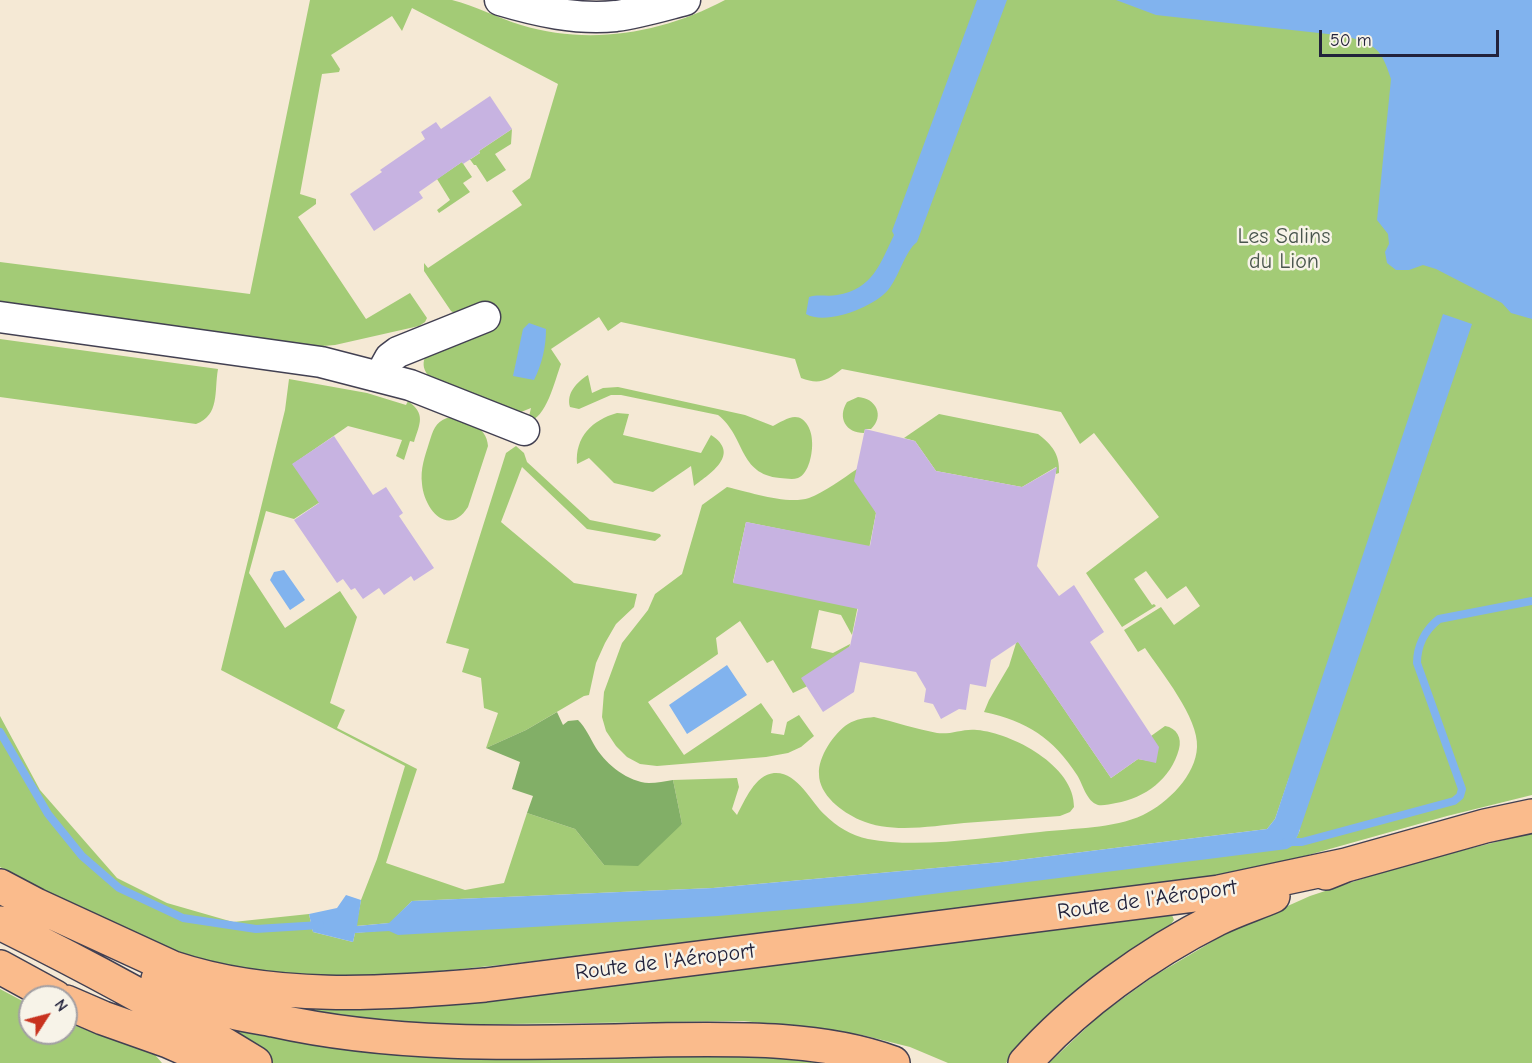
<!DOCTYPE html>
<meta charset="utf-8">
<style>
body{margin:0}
#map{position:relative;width:1532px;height:1063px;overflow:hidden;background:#f5e9d5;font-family:"Comic Neue",sans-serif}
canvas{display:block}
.north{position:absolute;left:18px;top:985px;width:60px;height:60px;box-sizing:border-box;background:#f7f3e8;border:2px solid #a29fa3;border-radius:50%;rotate:54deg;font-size:16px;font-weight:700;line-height:24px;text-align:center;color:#22223b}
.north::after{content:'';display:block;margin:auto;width:21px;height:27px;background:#c8321e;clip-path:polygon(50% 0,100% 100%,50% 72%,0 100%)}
.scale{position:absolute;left:1319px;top:30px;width:180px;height:27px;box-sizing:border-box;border:3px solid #22223b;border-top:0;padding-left:8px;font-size:18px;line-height:21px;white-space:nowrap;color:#22223b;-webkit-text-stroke:4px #f7f3e8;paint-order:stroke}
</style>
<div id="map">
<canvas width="1532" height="1063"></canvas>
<div class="north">N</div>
<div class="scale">50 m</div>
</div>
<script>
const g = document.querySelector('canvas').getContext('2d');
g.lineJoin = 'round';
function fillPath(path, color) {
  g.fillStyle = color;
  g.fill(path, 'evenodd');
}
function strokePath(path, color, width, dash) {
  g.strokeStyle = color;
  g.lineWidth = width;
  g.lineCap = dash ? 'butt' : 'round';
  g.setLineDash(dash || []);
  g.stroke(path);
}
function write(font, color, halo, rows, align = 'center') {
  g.font = font + ' "Comic Neue",sans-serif';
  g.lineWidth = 5;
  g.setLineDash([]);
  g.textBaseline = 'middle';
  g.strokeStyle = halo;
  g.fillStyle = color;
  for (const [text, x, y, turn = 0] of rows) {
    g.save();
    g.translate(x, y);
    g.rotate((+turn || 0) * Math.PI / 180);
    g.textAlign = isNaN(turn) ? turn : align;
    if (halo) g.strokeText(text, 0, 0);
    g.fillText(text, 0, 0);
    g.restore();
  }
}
const green = new Path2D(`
 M310,0C343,0 377,0 411,0C424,0 439,0 452,0C476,6 498,18 521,25C590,46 663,33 725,0H1532V795L1447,816L1230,877L510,964L421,973L377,975H322L249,971L149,947L0,867V716L40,790L117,878L167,903L233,922L309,914L313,932L353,942L355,933L1292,846L1300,830L1289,778L1275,819L1267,829L1002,862L713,888L412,901L390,923L356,926L361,900L377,859L405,766L221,670L285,410L289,379L367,393L406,405L408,401C426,414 420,423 414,442L410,441L404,460L396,456L402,440L348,426L293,464L320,502L294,519L266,511L249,573L285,628L340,591L357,617L330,703L345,710L337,728L417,769L386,863L465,890L504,883L527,813L575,829L604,865L682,824L673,780L737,778L739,787L732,809L737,815C745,800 755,775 774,773C797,771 811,802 825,815C836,826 852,836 868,839C920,849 987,837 1040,832C1073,828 1113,829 1143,815C1168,803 1196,775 1197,747C1199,718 1161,672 1145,648L1138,652L1124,630L1161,607L1174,625L1200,606L1186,586L1167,599L1146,571L1134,579L1152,605L1154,604L1156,606L1122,627L1086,573L1159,517L1094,433L1080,444L1061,412L842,369C827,381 819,385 801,378L795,359L621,322L608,331L599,317L551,349L561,364C555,380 546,420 528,421L531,408L521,412L429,377C424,370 422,365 425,357L456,314L451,311L424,271V263L428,268L522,205L512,191L530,178L558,84L412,8L402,31L392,16L331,55L340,69L339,72L322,74L300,194L316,199V204L298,217L366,319L410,293L427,318L425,322L419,326L335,345L310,347L0,303V262L250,294Z
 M512,129L511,144L495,154L506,170L487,182L476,165H474L469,158L471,159L480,153L479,151Z
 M462,162L472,177L463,183L470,192L439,213L437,210L450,200L437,179Z
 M0,339L218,369C214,392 220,415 196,424L0,397Z
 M588,375L592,393L603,388L618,387L745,415L773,426C779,423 788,417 795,417C806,417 812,431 812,441C813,452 809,474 798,478C792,480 785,478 780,478C738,474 746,437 718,415L621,395H611L579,409L570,407C566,393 577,382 588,375Z
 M858,397C876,398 885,416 871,429H865L864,433C846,433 837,418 847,402Z
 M617,413L629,414L623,435L701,453L711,435C741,454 711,473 694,486L691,466L653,492L614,483L589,458L577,464C575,437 592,420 617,413Z
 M939,414L1038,434C1052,445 1060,454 1059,473L1056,474V467L1022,487L936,471L915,441L904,438Z
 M447,418C465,418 487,426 488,446L468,507C448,538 424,509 422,484C420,469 425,456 429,443C433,431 435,422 447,418Z
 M516,446L524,453L527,462L590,520L660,534L661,536L655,541L587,529L522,467L501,522L574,583L637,594L634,607L616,624L605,643L596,663L589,695L584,696L526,730L486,748L498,713L484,708L481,678L462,672L469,649L446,643L506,453Z
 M857,469L876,513L868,554L855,544L746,522L733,582L858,605L852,635L841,615L819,610L811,648L833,653L850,644L845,668L793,693L773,660L767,663L740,621L716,638L718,654L648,702L684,755L761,703L773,720L771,733L784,735L787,722L799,715L814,736L801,747L788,753L766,757L657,766L640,764L627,757L616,746L606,731L602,717L604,692L622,643L648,610L655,594L682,574L702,505L727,487C749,492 787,505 809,498C825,492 842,479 857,469Z
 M1017,640L1111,778L1138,759L1156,762L1151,736L1165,726C1177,728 1182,738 1179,749C1171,779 1145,798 1116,803C1110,804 1103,806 1098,805C1086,801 1083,784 1077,775C1053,738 1027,721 984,712L989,700L1009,666Z
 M874,717C895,722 916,729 937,733C951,735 964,728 977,730C1012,733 1075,766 1074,807L1070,812L1060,816C1028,818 996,821 964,823C932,826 891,834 860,820C842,812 819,795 819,774C818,757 834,733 848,724C856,719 865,718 874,717Z
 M1532,833V1063H1049L1100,1015L1154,976L1225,934L1310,896L1404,865Z
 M1172,915L1174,920L1171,924C1110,962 1054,1010 1006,1063H948L910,1047L862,1035L744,1021L430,1025L312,1012L308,1009L307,1004Z
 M0,989L30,1005V1033H66V1022L100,1035L104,1033L150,1049L162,1063H0Z
 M173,999L278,1036L326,1047L392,1053L763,1056L824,1063H271Z`);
const forest = new Path2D(`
 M557,712L563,725L568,721L578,720C586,728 590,738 596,748C607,765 628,782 649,783C657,783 665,781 673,780L682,824L638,866L604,865L575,829L527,813L533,796L512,789L520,762L486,748L526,730Z`);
const water = new Path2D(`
 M977,0H1007L917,242C905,251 899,277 888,290C874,307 826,326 806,314L809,297C818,294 828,297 837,295C873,289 880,264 894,235L892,231Z
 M1116,0H1532V319L1511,313L1502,303L1436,269L1423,265L1409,270H1396L1387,263L1385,252L1389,244L1388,234L1377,220L1391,79C1381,48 1376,45 1346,36L1156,15Z
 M1443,314L1472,324L1298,835L1292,846L1287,849L862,903L718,916L398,935L389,931L355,933L353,942L313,932L309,914L337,908L346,895L361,900L357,926L389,923L412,901L713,888L1002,862L1267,829L1275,819Z
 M529,323L546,329C546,347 542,364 534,380L513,376L523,329Z
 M284,570L305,600L290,610L270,580L274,572Z
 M727,665L747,695L687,734L669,705Z`);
const stream = new Path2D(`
 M0,732L48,814L82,856L119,888L183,918L256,929L320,925
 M1286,842H1302L1454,801L1460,796L1462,789L1417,663C1417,646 1425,630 1439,619L1532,601`);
const building = new Path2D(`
 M490,96L512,129L479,151L480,153L463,164L462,162L419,192L423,198L374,231L350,194L382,172L380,170L425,139L421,132L436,122L441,129Z
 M865,429L915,441L936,471L1022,487L1057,467L1037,566L1059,596L1074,585L1104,632L1090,642L1159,747L1156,763L1138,759L1111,778L1018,642L991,660L986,687L970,684L966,710L959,709L941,719L933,704L924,702L926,689L916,672L860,662L854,692L823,712L801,678L850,646L858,609L733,583L746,522L870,546L876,513L854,481Z
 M334,436L373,495L386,487L403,513L399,516L434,568L414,581L411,576L384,595L379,588L363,599L355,588L351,590L343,579L337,583L294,520L319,503L292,464Z`);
const minor = new Path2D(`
 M500,0C537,11 576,20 616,16C639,13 662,6 685,0
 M0,317L321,362L410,385L524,430
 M380,376L390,358L398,352L485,317`);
const major = new Path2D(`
 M1326,873L1346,865L1485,826L1532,816
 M0,886L36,905L173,968C272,1001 383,994 485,985L1219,892L1346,865
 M0,923C87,966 172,1012 255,1063
 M0,967L55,997
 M158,979C176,989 192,999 211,1006C230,1013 252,1016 273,1020C398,1048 527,1043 654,1040C730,1039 820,1036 893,1063
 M66,1002L103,1018L168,1041L218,1063
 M1025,1063C1076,1005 1149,953 1217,919C1235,910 1254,904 1273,896`);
const parkNames = [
 ["Les Salins",1284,237],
 ["du Lion",1284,262]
];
const streetNames = [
 ["Route de l'Aéroport",1147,900,-8],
 ["Route de l'Aéroport",665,962,-7]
];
fillPath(green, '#a3cb76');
fillPath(forest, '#82af67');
fillPath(water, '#81b3ee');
strokePath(stream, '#81b3ee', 8);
fillPath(building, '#c7b3e1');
strokePath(minor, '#424052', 33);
strokePath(major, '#424052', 36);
strokePath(minor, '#fff', 30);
strokePath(major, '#fabb8c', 33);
write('22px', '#49554d', '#f7f3e8', parkNames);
write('22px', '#22223b', '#f7f3e8', streetNames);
</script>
